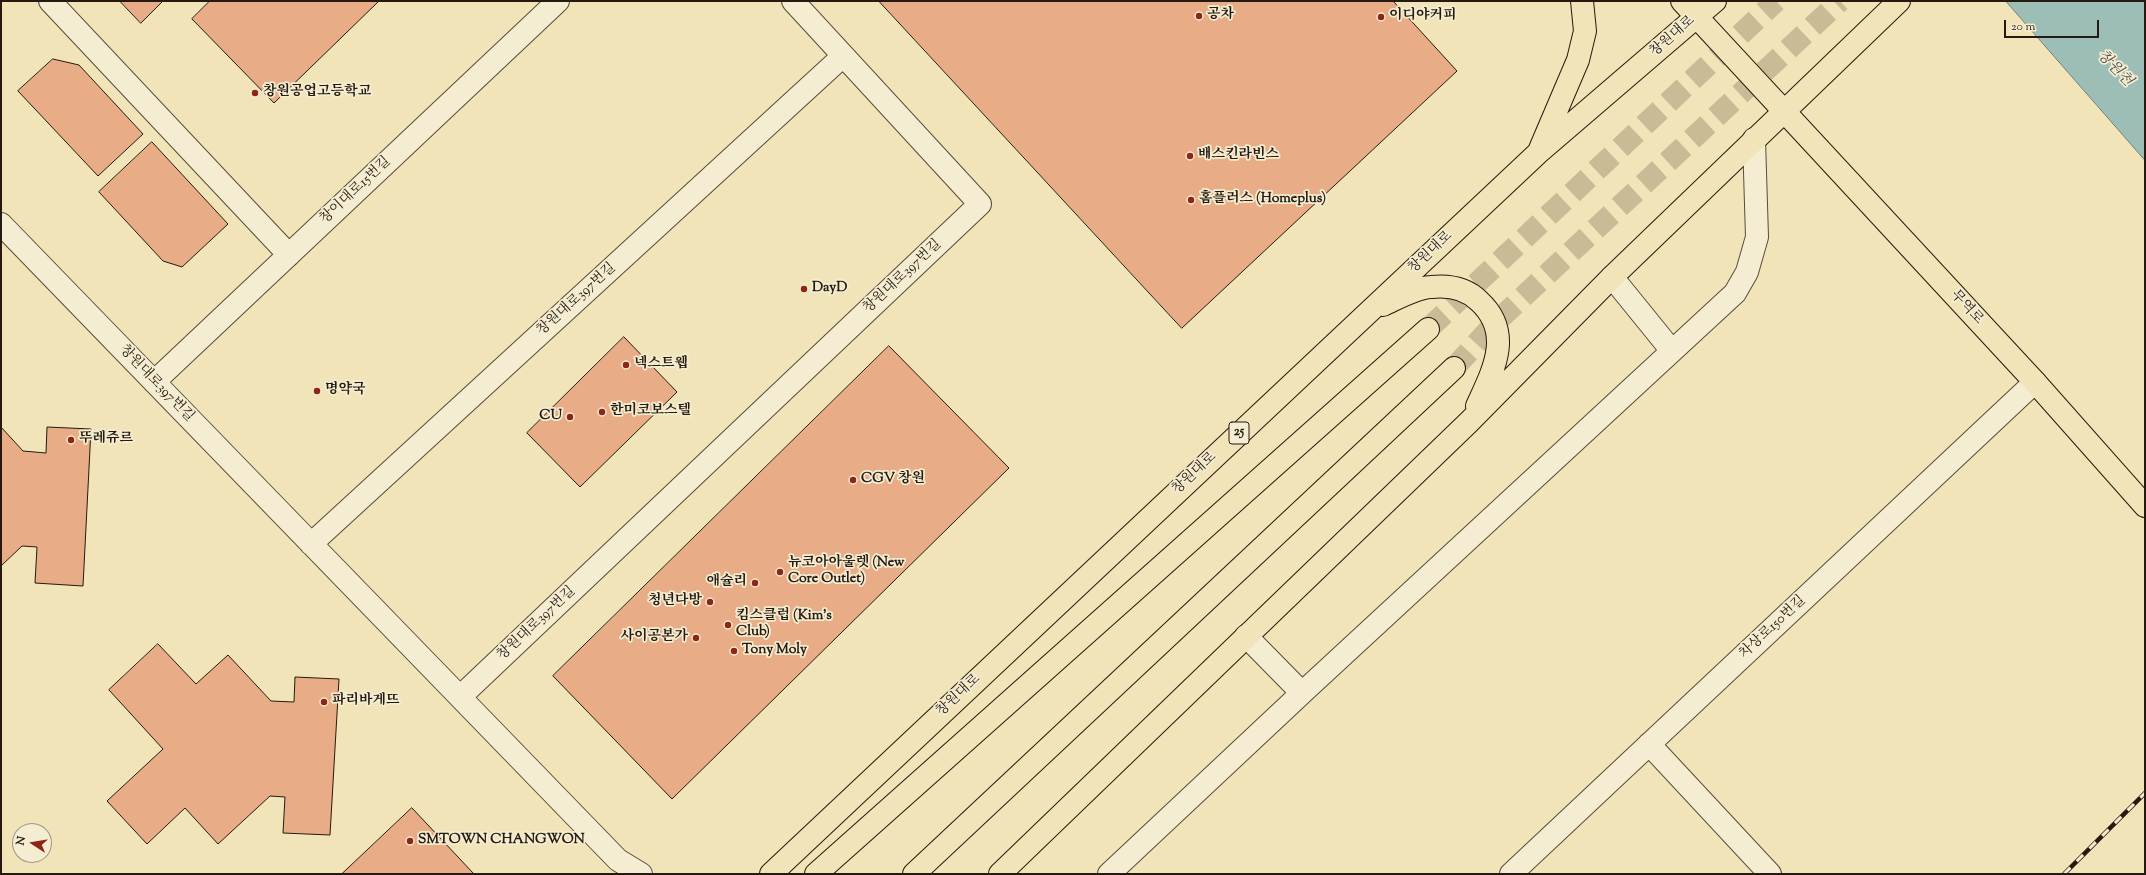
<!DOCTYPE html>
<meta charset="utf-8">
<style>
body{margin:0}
#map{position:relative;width:2146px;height:875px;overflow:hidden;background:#f0e4b8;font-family:"Sorts Mill Goudy",serif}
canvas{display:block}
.frame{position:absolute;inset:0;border:2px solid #261910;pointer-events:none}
.north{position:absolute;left:12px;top:823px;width:40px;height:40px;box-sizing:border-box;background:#f5edd1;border:1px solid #a29884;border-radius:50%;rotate:282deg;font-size:11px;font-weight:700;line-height:16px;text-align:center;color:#261910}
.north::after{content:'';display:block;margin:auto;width:14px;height:18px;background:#8f2418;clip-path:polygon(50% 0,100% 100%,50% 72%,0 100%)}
.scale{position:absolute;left:2004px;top:20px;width:95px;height:18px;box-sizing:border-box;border:2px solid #261910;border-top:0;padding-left:5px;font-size:12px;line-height:14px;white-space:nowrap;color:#261910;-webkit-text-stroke:3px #f5edd1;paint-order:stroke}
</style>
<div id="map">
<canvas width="2146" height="875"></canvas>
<div class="frame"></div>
<div class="north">N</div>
<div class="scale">20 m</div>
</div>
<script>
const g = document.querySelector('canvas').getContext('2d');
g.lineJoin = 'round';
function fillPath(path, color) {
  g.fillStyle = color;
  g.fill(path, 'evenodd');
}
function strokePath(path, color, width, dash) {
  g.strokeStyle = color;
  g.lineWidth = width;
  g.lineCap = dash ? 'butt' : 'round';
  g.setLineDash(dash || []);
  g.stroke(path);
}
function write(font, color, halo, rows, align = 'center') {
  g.font = font + ' "Sorts Mill Goudy","Noto Serif KR",serif';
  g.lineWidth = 3.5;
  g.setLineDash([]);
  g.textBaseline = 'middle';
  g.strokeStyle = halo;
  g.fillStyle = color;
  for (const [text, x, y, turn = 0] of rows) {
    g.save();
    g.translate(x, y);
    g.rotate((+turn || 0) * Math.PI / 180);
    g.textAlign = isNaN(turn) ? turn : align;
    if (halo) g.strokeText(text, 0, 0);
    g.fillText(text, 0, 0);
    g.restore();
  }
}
const water = new Path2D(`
 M2006,1H2145V160Z`);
const building = new Path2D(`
 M120,1H163L141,23Z
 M210,1H379L274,103L192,19Z
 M879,1H1393L1457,71L1182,328Z
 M53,59L79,65L143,134L98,176L18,91Z
 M152,142L228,224L182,267L163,261L99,192Z
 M624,337L677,392L580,487L527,433Z
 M889,346L1009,468L672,799L553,676Z
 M1,427L23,451L46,453L47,427L91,429L83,586L35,583L37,547L22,546L1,566Z
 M158,644L196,684L228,655L271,701L294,702L295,677L339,679L330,835L283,833L285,797L270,796L218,844L185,808L147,844L107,801L163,749L109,690Z
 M412,808L474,874H342Z`);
const majorTunnel = new Path2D(`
 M1428,329L1776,1
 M1454,368L1496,322L1840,1`);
const minor = new Path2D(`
 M50,1L289,255
 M1,224L618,860L641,874
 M1612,277L1672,351
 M154,382L558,1
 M311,544L843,56
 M1246,636L1302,693L1735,293L1747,272L1757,237L1754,139
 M460,697L980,204L793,1
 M1649,744L1770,874
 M1109,874L1302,693
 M1511,874L2035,382`);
const major = new Path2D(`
 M1682,1L2035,382L2145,506
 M1540,149L1578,60L1585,31L1582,1
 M1383,305C1398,298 1415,288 1431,287C1449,285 1466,288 1479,301C1514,333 1493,371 1477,406
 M771,874L1538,153L1715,1
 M816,874L1428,329
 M914,874L1454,368
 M1000,874L1469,422L1612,277L1899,1`);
const rail = new Path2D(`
 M2064,874L2145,793`);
const markers = [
 [1199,16,4,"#8f2418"],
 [1381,17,4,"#8f2418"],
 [255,93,4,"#8f2418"],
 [1190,156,4,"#8f2418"],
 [1191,200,4,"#8f2418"],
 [804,289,4,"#8f2418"],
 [626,365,4,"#8f2418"],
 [317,391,4,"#8f2418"],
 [602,412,4,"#8f2418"],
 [570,417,4,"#8f2418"],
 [71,440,4,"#8f2418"],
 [853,480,4,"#8f2418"],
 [780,572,4,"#8f2418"],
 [755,583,4,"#8f2418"],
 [710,602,4,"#8f2418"],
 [728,625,4,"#8f2418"],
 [696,638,4,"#8f2418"],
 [734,651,4,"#8f2418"],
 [324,702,4,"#8f2418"],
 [410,841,4,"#8f2418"]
];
const shields = [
 [1239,433,20]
];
const shieldNames = [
 ["25",1239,433]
];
const poiNames = [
 ["공차",1207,16],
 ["이디야커피",1389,17],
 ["창원공업고등학교",263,93],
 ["배스킨라빈스",1198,156],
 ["홈플러스 (Homeplus)",1199,200],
 ["DayD",812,289],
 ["넥스트웹",634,365],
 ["명약국",325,391],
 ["한미코보스텔",610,412],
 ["CU",562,417,"right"],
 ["뚜레쥬르",79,440],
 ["CGV 창원",861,480],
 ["뉴코아아울렛 (New",788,564],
 ["Core Outlet)",788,580],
 ["애슐리",747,583,"right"],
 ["청년다방",702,602,"right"],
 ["킴스클럽 (Kim's",736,617],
 ["Club)",736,633],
 ["사이공본가",688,638,"right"],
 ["Tony Moly",742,651],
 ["파리바게뜨",332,702],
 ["SMTOWN CHANGWON",418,841]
];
const streetNames = [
 ["창원대로",1673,37,-41],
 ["창이대로15번길",356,191,-43],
 ["창원대로",1431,253,-43],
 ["창원대로397번길",903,277,-43],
 ["창원대로397번길",577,300,-42],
 ["무역로",1966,308,47],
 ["창원대로397번길",156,384,46],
 ["창원대로",1195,474,-43],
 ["창원대로397번길",537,624,-43],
 ["차상로150번길",1773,628,-43],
 ["창원대로",959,696,-43]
];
const waterNames = [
 ["창원천",2114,69,46]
];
fillPath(water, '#9dbdb7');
strokePath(water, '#6d7b74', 1);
fillPath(building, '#e8ac86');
strokePath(building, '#261910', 1);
strokePath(majorTunnel, '#c8bb96', 22, [22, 11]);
strokePath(minor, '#584c3a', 24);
strokePath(major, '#261910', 24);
strokePath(minor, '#f5edd1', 22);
strokePath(major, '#f0e4b8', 22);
strokePath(rail, '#261910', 4.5);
strokePath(rail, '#f5edd1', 3, [9]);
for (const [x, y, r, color] of markers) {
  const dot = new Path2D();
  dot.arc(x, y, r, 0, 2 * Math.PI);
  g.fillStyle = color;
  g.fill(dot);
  strokePath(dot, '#f5edd1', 1.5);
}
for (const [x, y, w] of shields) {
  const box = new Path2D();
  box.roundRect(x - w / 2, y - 11, w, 22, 3);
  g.fillStyle = '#f5edd1';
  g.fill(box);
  strokePath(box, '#261910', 1);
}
write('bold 13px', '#261910', null, shieldNames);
write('bold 14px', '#261910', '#f5edd1', poiNames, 'left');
write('14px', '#261910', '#f5edd1', streetNames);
write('italic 15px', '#50524a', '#f5edd1', waterNames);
</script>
